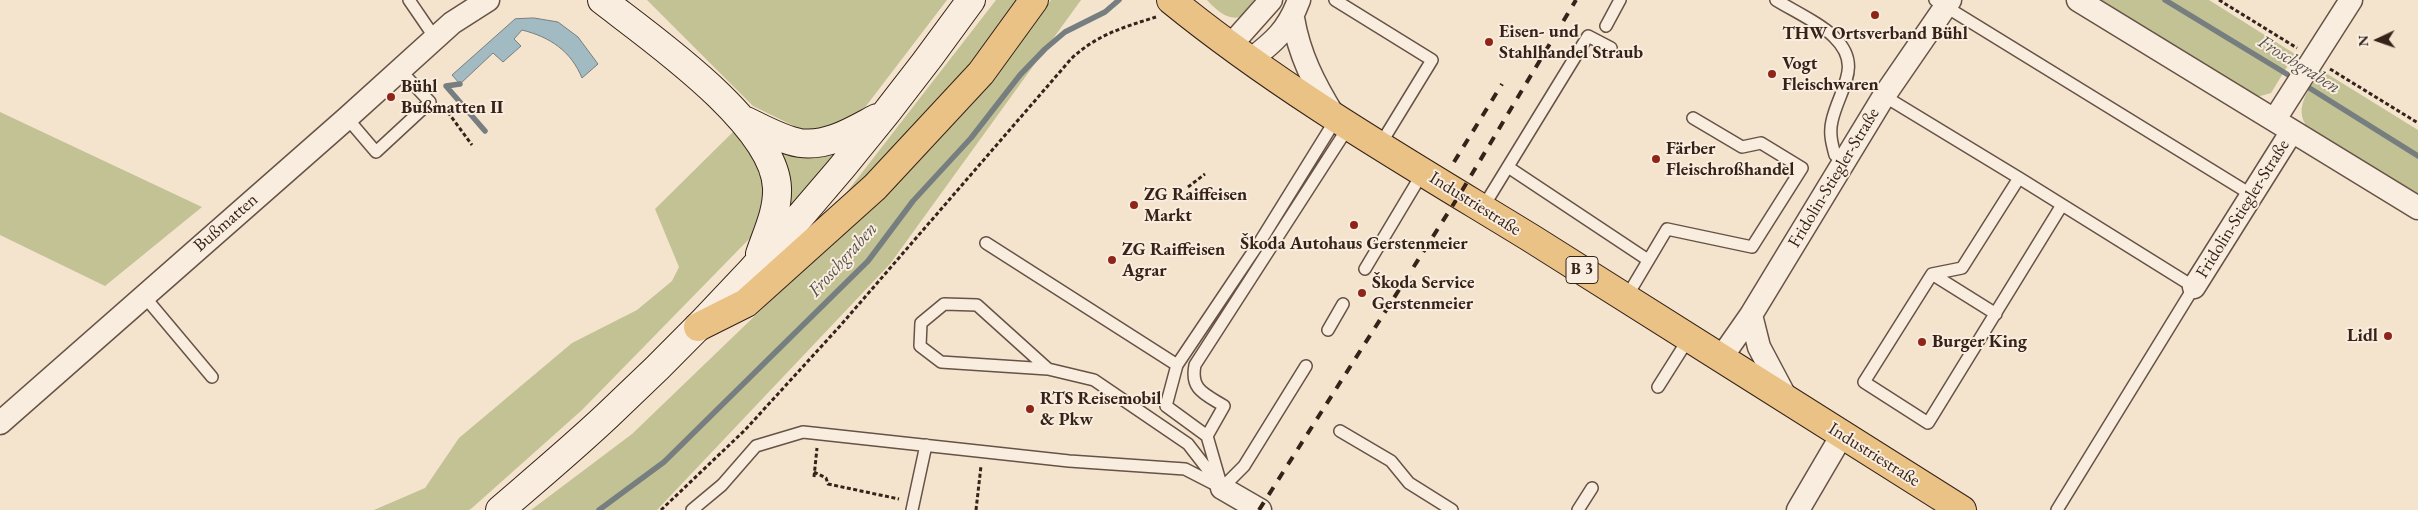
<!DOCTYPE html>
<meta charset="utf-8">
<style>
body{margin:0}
#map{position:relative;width:2418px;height:510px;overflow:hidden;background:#f4e4cd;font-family:"EB Garamond",serif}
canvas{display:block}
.north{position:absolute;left:2353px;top:15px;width:50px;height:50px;-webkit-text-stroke:4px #f8edde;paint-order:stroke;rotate:267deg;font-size:14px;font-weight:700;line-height:20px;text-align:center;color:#362219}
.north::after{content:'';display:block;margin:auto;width:18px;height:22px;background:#362219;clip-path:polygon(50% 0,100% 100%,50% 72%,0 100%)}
</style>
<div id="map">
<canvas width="2418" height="510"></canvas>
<div class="north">N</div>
</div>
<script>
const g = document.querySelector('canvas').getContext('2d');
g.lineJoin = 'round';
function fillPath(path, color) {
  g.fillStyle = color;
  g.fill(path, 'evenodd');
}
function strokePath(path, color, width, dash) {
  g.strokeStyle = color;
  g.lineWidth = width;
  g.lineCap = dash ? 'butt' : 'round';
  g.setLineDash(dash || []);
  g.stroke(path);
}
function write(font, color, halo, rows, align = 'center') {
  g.font = font + ' "EB Garamond",serif';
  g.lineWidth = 4;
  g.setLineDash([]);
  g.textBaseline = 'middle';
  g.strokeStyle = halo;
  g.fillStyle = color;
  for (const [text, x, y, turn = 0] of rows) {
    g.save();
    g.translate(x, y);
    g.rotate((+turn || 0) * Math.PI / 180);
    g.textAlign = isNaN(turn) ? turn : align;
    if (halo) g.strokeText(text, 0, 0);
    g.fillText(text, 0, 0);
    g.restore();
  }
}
const green = new Path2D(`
 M647,0H947L863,110L835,128L804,131L753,106Z
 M996,0H1028L935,112L812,237Z
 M1051,0H1081L890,264L657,510H531L632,434L917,160Z
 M1207,0H1264C1241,23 1229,24 1207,0Z
 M2094,0H2209L2295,54L2271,93L2257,97Z
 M2321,70L2418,130V195L2308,128C2292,108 2310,89 2321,70Z
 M0,112L202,207L105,286L0,235Z
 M734,131L753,152L763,178L764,208L752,236L582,410L472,508L469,510H374L425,488L459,438L572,343L637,310L672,281L679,267L655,209Z
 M768,137L844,145L783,222C790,184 794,169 768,137Z`);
const water = new Path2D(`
 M534,18L558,22L578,37L598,64L582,78C571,51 550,37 522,30L514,39L521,46L503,62L493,53L460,84L452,75L515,19Z`);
const stream = new Path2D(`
 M2165,0L2295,79
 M460,84L446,86L485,131
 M2303,84L2418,156
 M599,510L664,462L868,261L913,201L971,138L1020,75L1045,49L1065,32L1105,12L1119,0`);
const path = new Path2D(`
 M2219,0L2297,48
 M2330,69L2418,123
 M444,107L472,145
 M1188,187L1205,174
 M814,472L826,478L828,484L899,499
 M814,477L817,448
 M661,510L745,430L840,326L1071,59C1096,35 1124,27 1156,17
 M976,510L981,466`);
const lane = new Path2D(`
 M409,0L435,38
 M1335,0L1432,60L1380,145
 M1776,0C1792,10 1822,24 1834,37C1864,66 1839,89 1832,121C1829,133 1832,144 1835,155L1845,162
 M1935,0L2252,195
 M1606,26L1620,0
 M1884,96L2019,178
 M347,118L376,152L430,102L400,70
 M1508,167L1648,260
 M1482,209L1588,36L1611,48
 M986,243L1177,365
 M1365,269L1423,172
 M1932,274L1996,314
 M144,296L212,377
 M1626,298L1667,229L1752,247L1802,168L1761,143L1742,147L1693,118
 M1328,330L1343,304
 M1048,369L941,362L920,346L921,323L944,304L977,305L1048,369L1094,380L1188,444L1219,484
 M1658,387L1689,338
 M1340,431L1391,461L1409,483L1452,510
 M1207,436L1224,406C1205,394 1190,390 1195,365L1349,126
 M1220,481L1207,436L1166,406L1177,365L1261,240L1336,119
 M1222,488L1244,466L1306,366
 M692,510L722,485L756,446L803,432L1069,461L1185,469L1222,488
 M912,510L926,445
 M1578,510L1592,488
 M2057,510L2194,287L2019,178L1962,268L1932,274L1864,382L1928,423L2062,205`);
const street = new Path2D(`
 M2078,0L2418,208
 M1293,18C1299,54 1314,84 1334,116
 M1230,46L1271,0
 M1249,61C1274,42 1288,30 1299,0
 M2275,119L2351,0
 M2194,287L2292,131
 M1751,315L1759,347L1786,398
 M1721,358L1751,315L1884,96L1950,0
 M0,423L347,118L452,23L488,0
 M1222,488L1260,510
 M1798,510L1842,435`);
const secondary = new Path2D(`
 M602,0C651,38 775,124 777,188C778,211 767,233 760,254
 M746,121C763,129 782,140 800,143C828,147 854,130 877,118
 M500,510C536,479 573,448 608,415C742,290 864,150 971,0`);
const primary = new Path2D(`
 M1171,0C1284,92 1410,164 1534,240C1677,329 1819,421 1962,510
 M698,327L746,303L875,187L981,73L1034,0`);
const rail = new Path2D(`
 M1454,162L1502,84
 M1259,510L1460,194L1576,0`);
const markers = [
 [1875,15,5,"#8f2418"],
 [1489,42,5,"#8f2418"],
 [1772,74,5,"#8f2418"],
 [391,97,5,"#8f2418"],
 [1656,159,5,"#8f2418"],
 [1134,205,5,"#8f2418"],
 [1354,225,5,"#8f2418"],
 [1112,260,5,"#8f2418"],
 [1362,293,5,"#8f2418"],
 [2388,336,5,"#8f2418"],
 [1922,342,5,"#8f2418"],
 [1030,409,5,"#8f2418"]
];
const shields = [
 [1582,270,32]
];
const shieldNames = [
 ["B 3",1582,270]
];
const poiNames = [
 ["Eisen- und",1499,32],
 ["Stahlhandel Straub",1499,53],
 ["THW Ortsverband Bühl",1875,34,"center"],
 ["Vogt",1782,64],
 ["Fleischwaren",1782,85],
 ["Bühl",401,87],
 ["Bußmatten II",401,108],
 ["Färber",1666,149],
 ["Fleischroßhandel",1666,170],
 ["ZG Raiffeisen",1144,195],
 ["Markt",1144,216],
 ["Škoda Autohaus Gerstenmeier",1354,244,"center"],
 ["ZG Raiffeisen",1122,250],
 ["Agrar",1122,271],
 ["Škoda Service",1372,283],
 ["Gerstenmeier",1372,304],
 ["Lidl",2378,336,"right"],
 ["Burger King",1932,342],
 ["RTS Reisemobil",1040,399],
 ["& Pkw",1040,420]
];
const streetNames = [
 ["Fridolin-Stiegler-Straße",1834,178,-59],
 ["Industriestraße",1475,204,32],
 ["Fridolin-Stiegler-Straße",2243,209,-58],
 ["Bußmatten",226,223,-41],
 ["Industriestraße",1874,455,32]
];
const waterNames = [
 ["Froschgraben",2299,65,32],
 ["Froschgraben",843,260,-48]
];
fillPath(green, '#c2c294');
fillPath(water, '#a2bbc3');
strokePath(water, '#777e7f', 1);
strokePath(stream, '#777e7f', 5.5);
strokePath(lane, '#665246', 14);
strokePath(street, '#665246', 25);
strokePath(secondary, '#362219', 30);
strokePath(primary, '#362219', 30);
strokePath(path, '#362219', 3, [4, 2.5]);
strokePath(lane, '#f8edde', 11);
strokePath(street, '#f8edde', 22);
strokePath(secondary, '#f8edde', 28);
strokePath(primary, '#eac286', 28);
strokePath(rail, '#362219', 4, [9, 9]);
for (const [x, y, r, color] of markers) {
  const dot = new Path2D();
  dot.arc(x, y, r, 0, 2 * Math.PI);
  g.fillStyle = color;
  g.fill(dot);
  strokePath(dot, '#f8edde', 2);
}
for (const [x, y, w] of shields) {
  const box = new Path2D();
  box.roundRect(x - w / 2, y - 13.5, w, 27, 4);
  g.fillStyle = '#f8edde';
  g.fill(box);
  strokePath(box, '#362219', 1);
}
write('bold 16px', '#362219', null, shieldNames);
write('bold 18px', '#362219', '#f8edde', poiNames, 'left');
write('18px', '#362219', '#f8edde', streetNames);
write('italic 19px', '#56504c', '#f8edde', waterNames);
</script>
